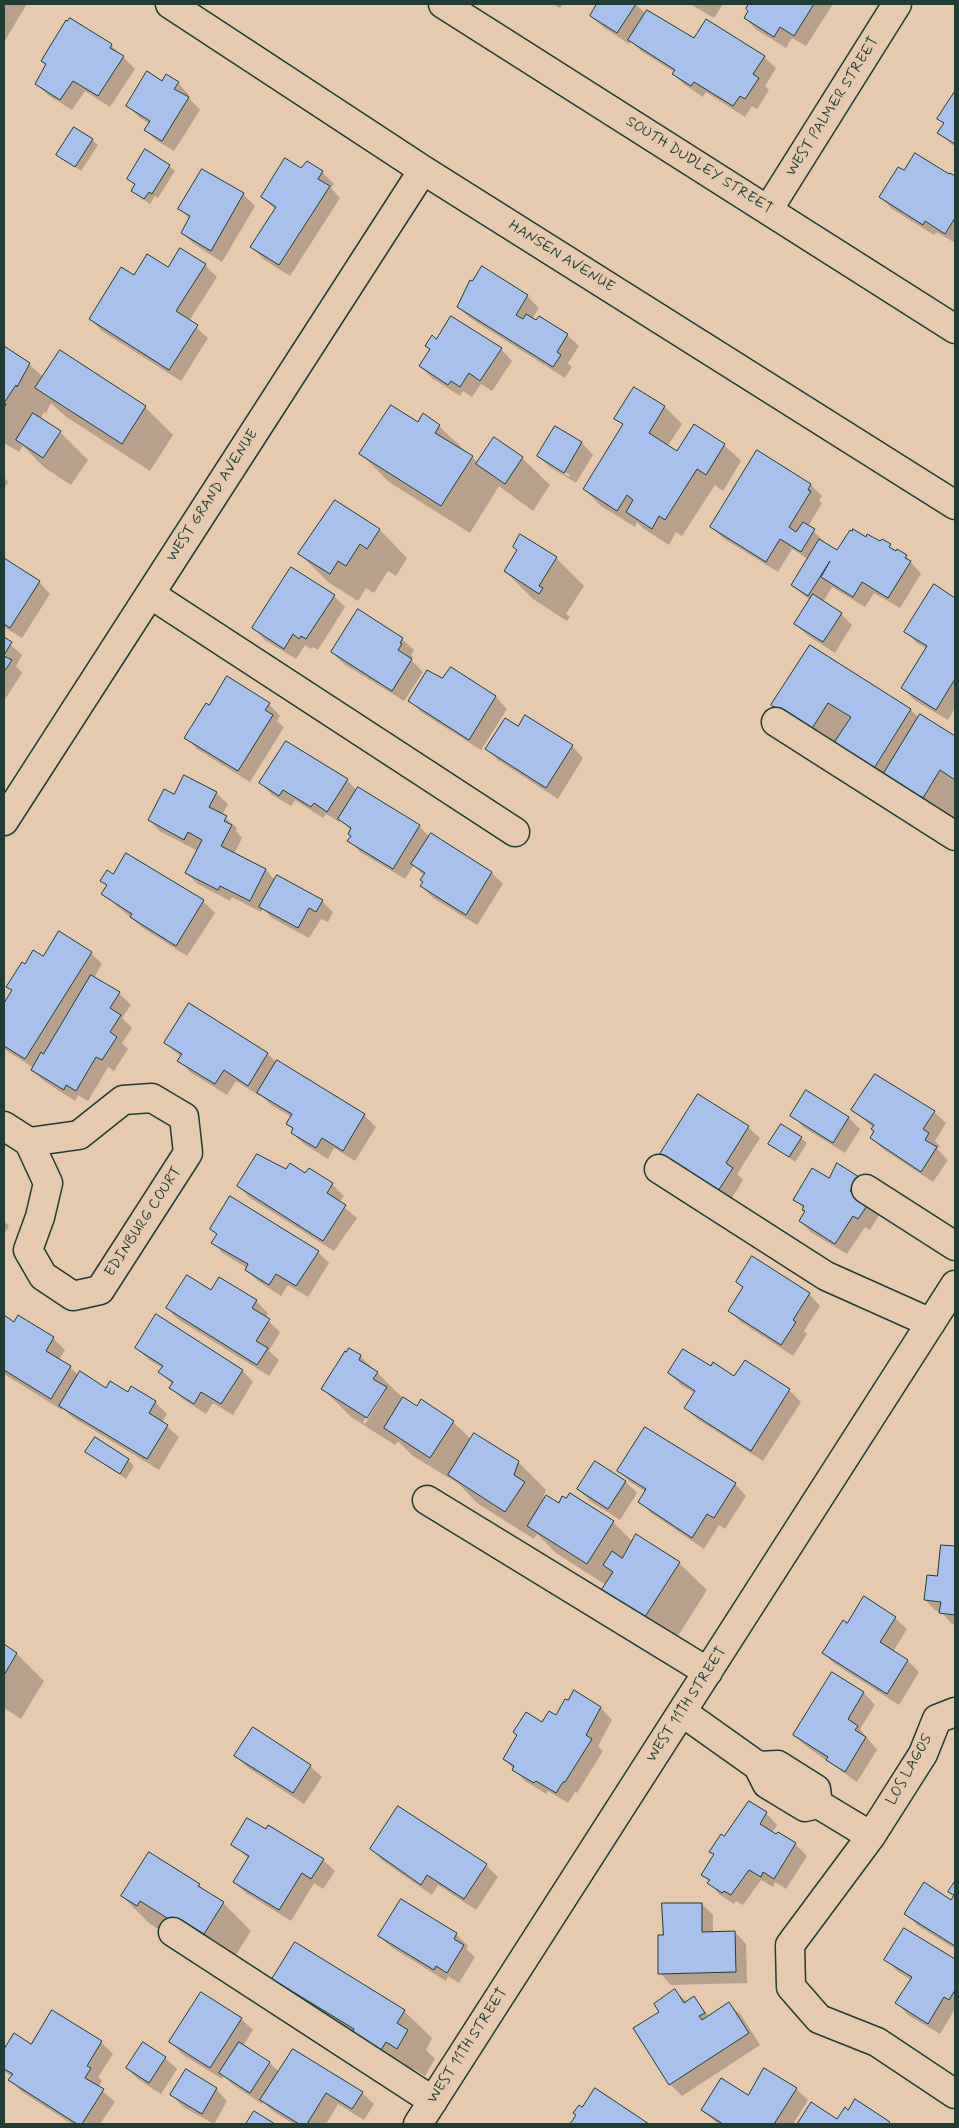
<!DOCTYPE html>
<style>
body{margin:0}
#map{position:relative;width:959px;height:2128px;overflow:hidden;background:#e7c9ad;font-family:Mynerve,sans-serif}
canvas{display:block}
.frame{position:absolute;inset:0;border:5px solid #1f3d34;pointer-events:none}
</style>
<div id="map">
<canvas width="959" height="2128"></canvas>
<div class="frame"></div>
</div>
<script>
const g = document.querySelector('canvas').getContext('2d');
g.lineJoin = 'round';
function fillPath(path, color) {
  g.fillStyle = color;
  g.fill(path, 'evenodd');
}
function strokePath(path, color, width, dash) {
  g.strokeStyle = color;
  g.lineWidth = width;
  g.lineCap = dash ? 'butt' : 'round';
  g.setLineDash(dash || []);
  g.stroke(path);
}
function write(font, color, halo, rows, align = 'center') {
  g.font = font + ' Mynerve,sans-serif';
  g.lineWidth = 5;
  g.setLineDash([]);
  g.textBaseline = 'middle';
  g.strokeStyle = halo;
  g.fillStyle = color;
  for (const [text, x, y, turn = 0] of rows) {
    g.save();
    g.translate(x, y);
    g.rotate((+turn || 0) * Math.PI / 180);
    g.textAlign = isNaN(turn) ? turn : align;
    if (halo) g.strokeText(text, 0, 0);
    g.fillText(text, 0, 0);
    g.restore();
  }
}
const shadow = new Path2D(`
 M4,4H27L4,42Z
 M553,4H563L560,8Z
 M599,4H635L646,14L694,40L707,20L764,57L776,68L765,86L769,90L757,109L752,106L745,117L706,92L703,97L685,85L673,74L674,72L641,51L631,41L629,44L603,27L591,16Z
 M690,4H723L714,18Z
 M750,4H833L806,46L792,38L786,48L757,30L745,18L749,11Z
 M111,45L135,69L110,107L85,91L72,110L48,95L36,83L47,65L42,60Z
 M162,83H178L189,95L188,97L200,110L174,151L157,141L146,130L150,124L139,117L128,106Z
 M955,93V147L939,133L945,124L939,118Z
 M92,140L98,145L81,171L58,155Z
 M307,162L322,172L334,184L331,188L340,198L290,276L263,259L252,247L276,210L262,197L302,170Z
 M169,166L175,171L158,198L155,196L150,204L132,191L135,185L128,179Z
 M951,175L955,177V243L937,232L934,235L892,209L881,197Z
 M243,194L255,206L222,262L194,244L182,233L190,219L180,209Z
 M205,265L217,277L189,321L208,338L181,381L102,331L90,319L134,277L168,269Z
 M482,268L527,296L539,308L532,319L567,335L579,346L568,363L572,367L565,378L470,318L458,307Z
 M437,340L501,349L512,361L492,391L481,384L472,397L463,391L460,396L432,378L420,366L431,350L426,346Z
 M4,348L29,364L44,378L145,407L173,435L150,471L65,416L51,403L46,413L44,412L40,419L60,432L88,460L71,485L45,468L23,446L19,452L4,443Z
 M635,389L665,407L682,424L667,447L677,453L724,445L741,461L723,491L715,485L682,536L676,532L669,545L644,529L637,522L635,527L601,506L584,489L624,426L616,418Z
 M418,423L439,426L478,463L522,458L550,485L533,511L499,486L470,533L389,482L361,454Z
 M555,427L582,443L593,455L576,483L550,467L538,456ZM550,462L570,475L569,477L550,465Z
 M757,452L811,485L822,496L819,501L822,503L808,526L825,542L824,543L838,551L866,538L880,543L882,540L897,552L906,556L921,574L900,608L874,593L865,607L832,587L823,602L841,614L852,625L835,653L807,635L795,624L810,600L792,585L808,559L792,549L778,572L723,538L712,527Z
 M4,477L8,482L4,489Z
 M335,502L380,530L407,558L396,576L388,571L374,593L366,588L358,601L328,582L300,554Z
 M518,551L556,558L584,586L566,614L570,617L567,621L533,599L505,571Z
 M4,560L39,582L50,594L22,638L4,627Z
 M934,586L955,599V708L948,720L914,700L903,688L927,649L917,643L905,631Z
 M334,596L345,607L318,650L313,647L311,649L305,645L296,659L265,640L254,628Z
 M4,639L22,655L16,666L22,673L4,701Z
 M402,639L414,650L411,655L413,657L411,660L423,672L404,701L344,664L332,652Z
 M810,646L911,710L919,718L921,716L955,738V817L951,825L800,732L773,705Z
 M451,669L496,697L507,709L481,750L421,712L409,700L442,680Z
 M269,704L280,716L277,721L284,727L250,782L197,749L186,737L209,706Z
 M518,728L572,746L583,758L558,799L498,760L486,749Z
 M347,780L357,791L358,789L419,826L430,837L431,835L492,873L503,884L477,925L433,898L422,886L424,876L414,865L405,879L360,852L349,840L352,836L351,830L340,820L339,822L326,814L323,818L295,800L291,806L272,795L261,783Z
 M216,793L228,804L222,815L237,828L236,831L242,838L234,854L266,870L275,880L322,901L333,912L328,922L321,919L309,938L272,918L263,909L261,912L232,897L230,901L198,884L186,873L198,851L161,832L149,820L175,796Z
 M126,855L203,901L215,913L187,956L143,928L103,894L108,886L102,880L113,876Z
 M91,953L102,964L94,978L119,993L131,1005L122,1018L132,1028L122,1043L128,1049L114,1071L108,1067L88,1101L78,1095L75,1101L44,1081L32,1070L34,1068L4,1049V1004L13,991L8,987L25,965L44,957Z
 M189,1005L268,1054L277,1063L278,1062L364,1115L376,1127L355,1161L334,1148L328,1159L304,1144L292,1133L294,1130L287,1124L291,1117L270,1104L261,1095L260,1096L236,1081L227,1095L190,1072L179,1060L181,1057L166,1043Z
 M806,1092L849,1118L860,1129L845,1153L803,1127L792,1115Z
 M853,1110L934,1112L946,1123L935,1141L940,1146L937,1149L948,1160L933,1182L883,1149L871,1138L875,1132L874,1128Z
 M748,1127L760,1138L737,1174L743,1180L730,1201L673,1166L661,1154Z
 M801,1138L807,1143L795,1162L770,1144Z
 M309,1169L332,1184L344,1196L339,1203L357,1218L334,1251L250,1198L238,1186L286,1171L306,1175Z
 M858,1178L870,1189L868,1204L879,1215L870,1230L865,1227L847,1254L812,1233L800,1221L806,1212L795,1199L829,1180Z
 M4,1221L9,1226L4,1234Z
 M211,1229L318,1252L329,1263L308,1297L288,1285L281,1296L258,1281L246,1270L247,1268L224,1254L213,1243L217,1235Z
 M220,1278L256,1301L268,1313L265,1318L280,1332L269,1351L279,1360L269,1376L179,1320L167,1308L211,1292Z
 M737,1282L809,1294L820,1306L804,1331L807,1334L793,1356L741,1322L729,1311L744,1288Z
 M4,1317L14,1324L18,1317L53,1338L65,1350L59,1360L70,1367L79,1376L107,1390L128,1393L131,1388L155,1402L167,1414L162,1422L179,1437L159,1470L72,1417L63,1408L62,1410L4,1374Z
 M136,1348L242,1370L253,1382L233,1415L213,1403L206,1414L183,1399L171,1388L173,1385L160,1372L162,1368L148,1359Z
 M360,1356L404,1399L417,1408L453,1422L472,1440L518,1462L546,1490L541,1504H559L613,1522L633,1542L679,1563L707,1590L671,1647L606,1585L556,1553L537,1534L534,1539L477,1503L459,1484L413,1456L398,1441L395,1445L351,1417L323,1389ZM384,1388L386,1390L365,1424L363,1422Z
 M711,1368L735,1378L789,1390L801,1402L763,1461L697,1419L686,1408L695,1393L681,1385L669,1373Z
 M87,1452L128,1460L134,1466L126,1479Z
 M619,1471L735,1484L746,1496L725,1529L719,1525L704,1549L651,1513L640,1502L646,1492L630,1482Z
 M625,1481L637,1493L620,1520L590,1501L578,1489Z
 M942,1546L955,1548V1625L952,1624L941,1612L936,1611L925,1600L938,1577Z
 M895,1618L907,1629L893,1652L908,1661L919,1672L899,1705L835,1664L823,1653L848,1625Z
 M4,1646L17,1654L44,1681L21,1719L4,1708Z
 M832,1674L864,1693L875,1705L860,1729L877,1750L857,1782L806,1746L794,1735Z
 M574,1692L601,1708L612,1720L598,1746L603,1751L577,1793L575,1792L568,1803L548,1791L546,1794L525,1781L504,1759L542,1724L556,1717Z
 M236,1756L310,1766L322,1777L304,1804L247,1767Z
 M766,1813L777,1825L772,1833L795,1844L807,1856L786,1889L775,1882L773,1887L761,1880L743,1905L736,1901L734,1904L720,1895L703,1875L715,1855L711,1851L725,1838Z
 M233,1844L323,1860L335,1871L323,1889L314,1883L291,1921L246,1893L234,1882L249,1859Z
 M371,1849L486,1865L498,1877L476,1910L438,1885L432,1895L383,1861Z
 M955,1883V1949L917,1925L906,1913L952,1902L955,1897L950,1892Z
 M199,1885L207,1893L223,1903L251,1931L232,1961L165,1933L150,1924L122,1896Z
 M401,1900L456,1934L468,1946L466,1949L475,1957L459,1983L448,1976L446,1981L391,1947L379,1936Z
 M702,1904L713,1915V1933L735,1932L746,1944L747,1983L671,1985L660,1973L664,1936Z
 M905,1929L955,1960V2009L940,2034L908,2015L897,2003L911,1980L897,1971L886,1959Z
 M273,1979L404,2011L432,2038L426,2050L435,2059L425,2076L414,2069L403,2087L301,2007Z
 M675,1991L687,2002L693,1998L710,2017L729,2004L741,2015L760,2045L682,2096L670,2084L635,2029L660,2012Z
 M53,2012L101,2042L113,2054L98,2077L102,2081L98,2087L115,2102L100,2124H72L22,2092L10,2080L12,2077L4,2071V2051L14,2034L31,2045Z
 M241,2019L253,2030L243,2046L270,2063L279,2072L362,2093L374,2104L364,2120L338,2104L326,2124H294L274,2112L263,2102L262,2104L232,2084L224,2076L222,2079L182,2054L171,2042Z
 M165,2058L177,2069L161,2094L139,2080L127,2068Z
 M216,2089L227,2101L214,2124L183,2107L172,2095Z
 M796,2089L808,2100L793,2124H718L702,2110Z
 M596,2090L647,2124H572Z
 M811,2104L838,2120L889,2122L891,2124H798Z`);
const building = new Path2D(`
 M597,4H636L617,33L590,16Z
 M749,4H814L794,36L780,27L774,37L744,18L748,11L746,9Z
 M647,10L694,38L706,19L765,56L753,74L759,78L745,99L740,96L733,106L694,82L691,86L672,74L675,70L628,40Z
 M70,18L112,44L110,48L124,56L98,96L73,81L60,100L35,84L46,64L41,61L66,20L67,21Z
 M147,71L162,81L166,74L179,82L174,89L189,97L162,141L144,130L150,121L126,106Z
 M955,91V144L937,133L944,123L937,119Z
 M74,127L93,139L75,167L56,155Z
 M145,149L170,165L152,194L149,192L144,199L131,191L135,184L127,179Z
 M915,153L949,174L950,173L955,176V218L945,234L925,221L923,225L879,197L898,167L904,170Z
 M285,158L301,168L307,161L323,171L318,179L330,186L279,265L250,247L276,207L261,197Z
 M202,169L244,193L211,251L181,233L190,216L178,209Z
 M180,248L206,264L176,311L198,325L169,370L89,319L121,267L134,275L147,254L168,267Z
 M482,266L528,295L516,315L523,319L526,314L536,320L539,316L568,334L557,352L561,355L553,367L457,307L470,280L472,281Z
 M451,316L502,348L480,381L469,373L460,387L451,381L448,385L419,366L430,349L425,346L432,335L436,339Z
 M4,346L30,363L17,387L16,385L4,403L6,404L4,408Z
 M60,350L146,406L122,444L35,388Z
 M634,387L665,406L649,433L677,451L694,424L725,444L706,475L697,469L665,520L659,516L652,529L626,512L633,500L627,495L617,511L583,489L623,424L614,419Z
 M391,405L418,422L423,413L440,425L435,433L473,456L441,506L359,454Z
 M33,413L61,431L43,458L16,440Z
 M555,426L582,442L564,473L537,456Z
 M494,437L523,457L505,484L476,464Z
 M757,450L811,484L808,490L811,491L789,527L796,532L803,522L815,529L801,552L780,539L766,562L710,527Z
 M335,500L380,529L367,549L360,544L346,566L338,561L330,574L298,554Z
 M853,529L866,537L867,534L880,541L882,539L891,544L889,547L896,551L897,549L907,555L905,558L911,561L888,598L862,582L853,597L821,577L830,561L808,596L791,585L819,539L837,550L850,530L852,531Z
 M520,534L557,557L539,586L543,588L539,594L504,571L517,550L513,547Z
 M4,558L40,581L10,628L4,624Z
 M291,567L335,595L306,639L301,636L299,639L293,634L284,649L252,628Z
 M934,584L955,598V679L936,710L901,688L927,646L904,632Z
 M813,594L842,613L823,642L794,624Z
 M358,609L403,638L400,643L402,644L398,650L412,659L392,691L331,652Z
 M4,637L12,642L4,655Z
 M810,645L911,709L873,770L833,744L851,717L828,703L811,730L771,705Z
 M4,656L12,660L4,672Z
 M451,667L496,696L469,740L408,701L427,670L442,678Z
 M227,676L270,703L265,710L273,715L238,771L184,738L206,703L209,705Z
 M920,714L955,736V780L940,770L923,798L921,796L919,798L884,776L885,774L884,773Z
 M525,715L573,745L546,788L485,749L505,718L518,726Z
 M286,741L348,779L327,812L314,803L311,807L283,790L279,796L259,783Z
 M184,775L217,792L209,807L227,816L224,821L232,825L221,846L266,869L250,901L220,886L218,890L185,873L202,840L188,832L184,840L148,820L164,789L174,794Z
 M358,787L420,825L393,869L347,841L351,836L348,834L351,828L338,819Z
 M431,833L492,872L466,915L420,886L423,882L420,880L425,873L411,864Z
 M126,853L204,900L176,946L130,917L132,914L101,894L107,885L100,881L107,870L113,874Z
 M277,875L323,900L316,912L309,908L298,928L259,907Z
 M59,931L92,952L25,1059L4,1046V1003L12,990L6,987L22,962L25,964L33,950L43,956Z
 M91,975L120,992L110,1008L121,1015L110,1032L117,1037L102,1060L96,1057L76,1091L66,1085L64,1090L31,1070L41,1052L43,1054Z
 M189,1003L268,1053L248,1086L224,1070L215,1084L177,1061L182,1054L164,1043Z
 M277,1060L365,1114L343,1151L322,1138L316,1148L291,1133L293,1128L286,1124L292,1114L257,1093Z
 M875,1074L935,1111L923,1129L929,1133L925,1140L937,1147L921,1172L870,1138L874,1131L871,1129L874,1125L851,1110Z
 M806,1090L849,1117L833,1143L790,1116Z
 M698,1094L749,1126L726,1163L733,1168L718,1191L660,1154Z
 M781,1124L802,1137L789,1157L768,1144Z
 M257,1154L286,1169L290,1163L305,1173L309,1168L333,1183L327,1193L346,1205L323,1241L237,1186Z
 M837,1163L859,1177L850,1191L869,1203L858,1219L853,1216L835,1244L799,1221L805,1211L802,1210L804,1206L793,1200L812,1168L829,1178Z
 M230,1196L319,1251L296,1286L276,1274L269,1285L245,1270L248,1264L211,1243L217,1234L210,1229Z
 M752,1256L810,1293L793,1320L796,1322L781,1345L728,1311L743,1287L736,1282Z
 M187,1275L211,1290L219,1277L257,1300L252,1308L270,1319L256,1341L268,1348L257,1365L166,1308Z
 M156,1314L243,1370L221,1404L201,1392L194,1404L169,1388L173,1382L158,1372L163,1366L135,1348Z
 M4,1315L14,1322L18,1315L54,1337L46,1351L71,1366L51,1399L4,1370Z
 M349,1348L361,1355L359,1360L378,1372L373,1379L387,1387L367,1418L321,1389L345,1351L346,1352Z
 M683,1349L711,1366L713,1362L734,1376L745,1360L790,1389L751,1451L684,1408L695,1391L668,1373Z
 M80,1371L106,1388L110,1381L128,1392L131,1386L156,1401L149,1413L168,1425L147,1459L59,1406Z
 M403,1397L417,1406L421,1399L454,1421L430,1458L384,1428Z
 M645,1427L736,1483L714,1518L707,1514L692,1538L638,1502L646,1489L617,1471Z
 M474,1433L519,1461L514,1475L525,1482L505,1512L448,1475Z
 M95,1437L129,1459L120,1474L85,1452Z
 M595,1461L626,1481L608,1509L577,1489Z
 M570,1493L614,1521L587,1564L527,1526L546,1495L559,1503L562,1496L566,1498Z
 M636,1534L680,1562L643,1620L599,1593L613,1572L603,1565L612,1551L622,1558Z
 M941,1545L955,1546V1615L939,1613L941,1602L924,1600L927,1575L937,1576Z
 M864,1596L896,1617L880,1642L908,1660L887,1694L822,1653L843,1620L847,1623Z
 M4,1644L17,1653L4,1675Z
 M832,1672L864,1692L848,1719L858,1726L855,1730L866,1737L845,1772L826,1760L828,1757L793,1735Z
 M574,1690L601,1707L586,1735L592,1739L565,1782H563L556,1793L536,1781L534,1783L512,1770L514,1766L503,1759L517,1735L513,1732L526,1712L542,1722L549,1711L556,1715L565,1699L568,1700Z
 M253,1727L311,1765L293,1793L234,1756Z
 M749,1801L767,1812L760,1824L776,1834L778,1832L796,1843L774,1879L763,1872L761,1877L749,1870L731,1895L724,1891L722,1893L707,1883L710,1880L701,1875L714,1854L709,1852L721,1834L724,1836Z
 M398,1806L487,1864L464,1899L427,1875L421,1885L370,1849Z
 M247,1818L266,1829L268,1825L324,1859L311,1879L302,1873L279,1910L233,1882L249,1856L231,1845Z
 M149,1852L200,1884L198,1886L224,1902L204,1934L178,1918L175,1923L140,1901L137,1906L121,1896Z
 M955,1881V1946L904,1914L924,1882L951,1900L954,1895L948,1892Z
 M401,1899L457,1933L454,1939L464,1945L447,1973L436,1966L434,1970L378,1936Z
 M662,1903H702V1932L735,1931L736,1972L658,1974V1935H663Z
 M904,1928L955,1959V1990L949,2000L944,1997L928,2024L895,2003L912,1977L884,1960Z
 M295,1942L405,2010L397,2023L408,2030L397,2049L386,2042L375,2060L346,2042L354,2029L272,1979Z
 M675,1989L684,2003L694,1996L705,2013L699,2016L702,2020L729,2002L749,2033L669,2085L633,2028L659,2012L654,2004Z
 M201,1992L242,2018L210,2068L169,2042Z
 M52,2010L102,2041L87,2066L91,2068L85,2078L104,2089L82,2124H77L8,2080L13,2074L4,2069V2049L14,2033L31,2044Z
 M143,2042L166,2057L149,2083L126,2068Z
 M239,2042L270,2062L250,2093L219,2073Z
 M293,2049L363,2092L352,2109L326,2093L307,2124H299L260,2100Z
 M764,2068L797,2088L774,2124H723L701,2110L721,2078L748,2095Z
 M186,2069L217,2088L202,2114L170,2095Z
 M595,2088L649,2124H570L576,2115L573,2113L579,2105L582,2107Z
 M855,2099L890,2122L888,2124H797L811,2102L837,2119L845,2107L848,2110Z
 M254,2111L275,2124H246Z`);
const minor = new Path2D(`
 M170,4L423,170L955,505
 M443,4L955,329
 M768,210L897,4
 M150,594L515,832
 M776,722L955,836
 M4,821L423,170
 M4,1126L29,1142L48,1183L40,1217L28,1250L43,1276L73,1296L100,1290L188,1153L184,1117L152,1098L123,1100L79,1135L29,1142
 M659,1169L826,1276L931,1323
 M866,1189L955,1246
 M427,1500L708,1672
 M682,1712L758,1766L767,1784L805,1807L818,1804L871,1836
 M955,1712L937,1719L923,1754L871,1836L790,1945L791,1987L819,2019L877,2042L955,2094
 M758,1766L778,1765L816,1789L818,1804
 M173,1932L433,2101
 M418,2124L955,1285`);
const streetNames = [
 ["WEST PALMER STREET",833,107,-58],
 ["SOUTH DUDLEY STREET",699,166,32],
 ["HANSEN AVENUE",561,257,32],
 ["WEST GRAND AVENUE",213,496,-57],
 ["EDINBURG COURT",144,1222,-57],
 ["WEST 11TH STREET",687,1705,-57],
 ["LOS LAGOS",910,1770,-61],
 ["WEST 11TH STREET",468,2046,-57]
];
fillPath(shadow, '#0003');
fillPath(building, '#a8c0ed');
strokePath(building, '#1f3d34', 1);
strokePath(minor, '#1f3d34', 31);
strokePath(minor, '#e7c9ad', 28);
write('15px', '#1f3d34', '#e7c9ad', streetNames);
</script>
